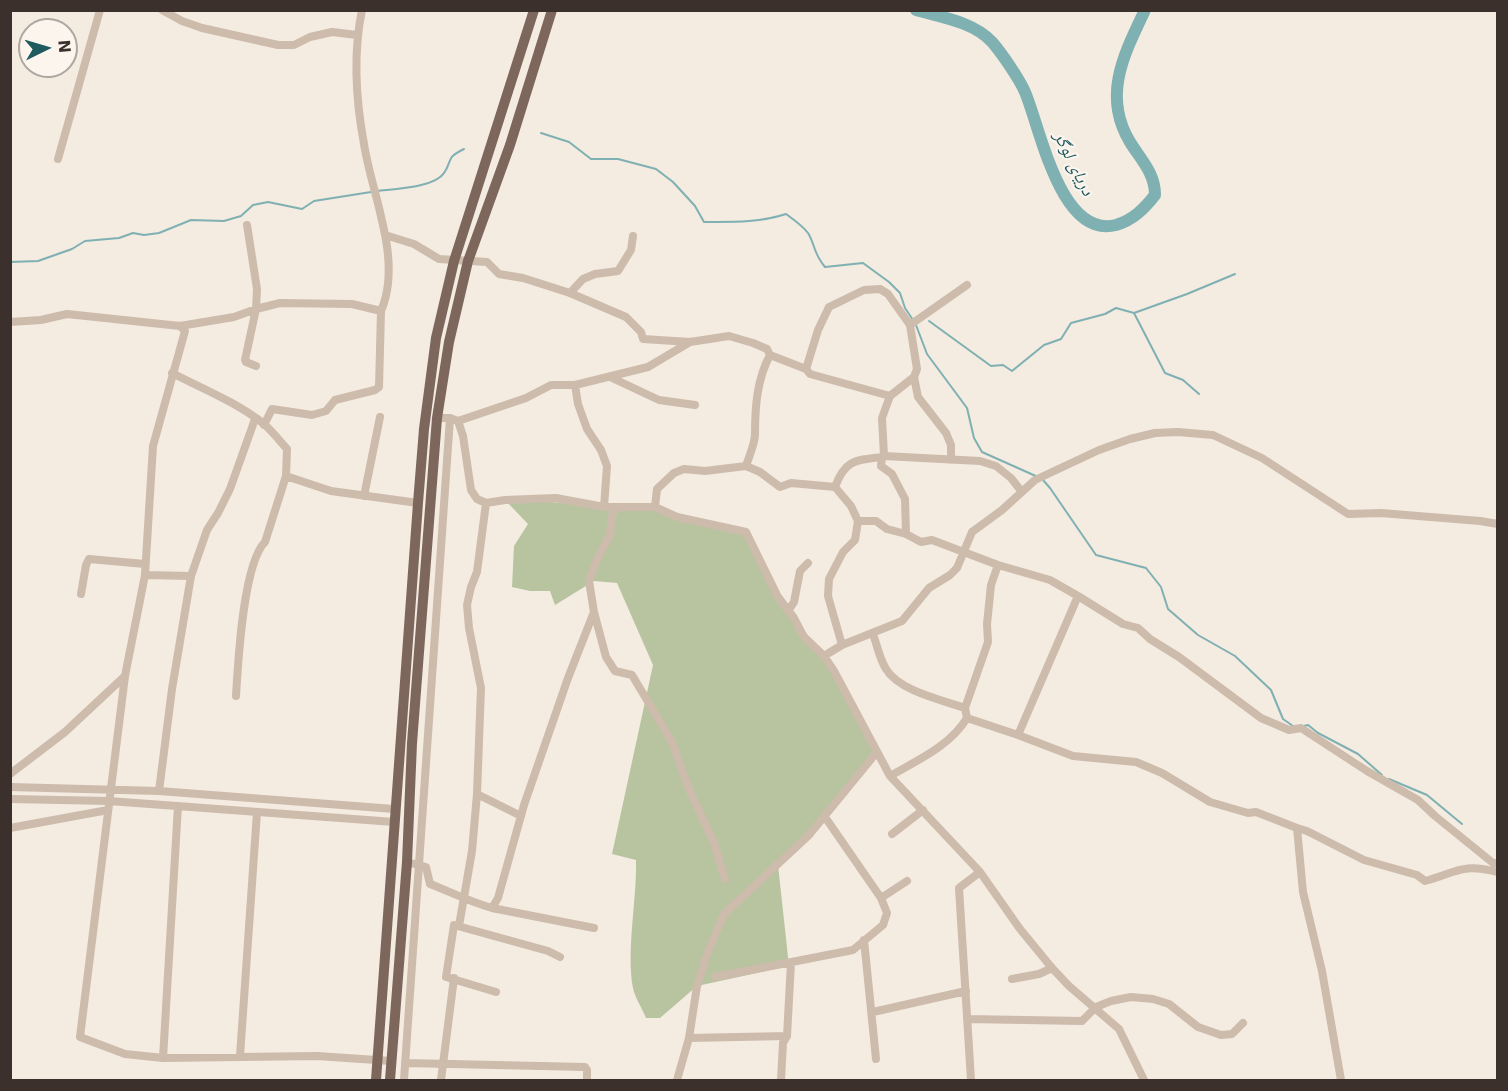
<!DOCTYPE html>
<meta charset="utf-8">
<style>
body{margin:0}
#map{position:relative;width:1508px;height:1091px;overflow:hidden;background:#f4ebe1;font-family:"DejaVu Sans",sans-serif}
canvas{display:block}
.frame{position:absolute;inset:0;border:12px solid #3b302b;pointer-events:none}
.north{position:absolute;left:18px;top:18px;width:60px;height:60px;box-sizing:border-box;background:#fbf5ee;border:2px solid #aea6a0;border-radius:50%;rotate:85deg;font-size:16px;font-weight:700;line-height:24px;text-align:center;color:#3b302b}
.north::after{content:'';display:block;margin:auto;width:21px;height:27px;background:#1f5a5e;clip-path:polygon(50% 0,100% 100%,50% 72%,0 100%)}
</style>
<div id="map">
<canvas width="1508" height="1091"></canvas>
<div class="frame"></div>
<div class="north">N</div>
</div>
<script>
const g = document.querySelector('canvas').getContext('2d');
g.lineJoin = 'round';
function fillPath(path, color) {
  g.fillStyle = color;
  g.fill(path, 'evenodd');
}
function strokePath(path, color, width, dash) {
  g.strokeStyle = color;
  g.lineWidth = width;
  g.lineCap = dash ? 'butt' : 'round';
  g.setLineDash(dash || []);
  g.stroke(path);
}
function write(font, color, halo, rows, align = 'center') {
  g.font = font + ' "DejaVu Sans","Noto Naskh Arabic",sans-serif';
  g.lineWidth = 4.5;
  g.setLineDash([]);
  g.textBaseline = 'middle';
  g.strokeStyle = halo;
  g.fillStyle = color;
  for (const [text, x, y, turn = 0] of rows) {
    g.save();
    g.translate(x, y);
    g.rotate((+turn || 0) * Math.PI / 180);
    g.textAlign = isNaN(turn) ? turn : align;
    if (halo) g.strokeText(text, 0, 0);
    g.fillText(text, 0, 0);
    g.restore();
  }
}
const green = new Path2D(`
 M505,500L655,507L746,532L778,597L824,656L877,752L778,865L789,966L697,986L660,1018H646C642,1008 635,998 633,988C626,951 637,900 636,860L612,854L653,665L617,583L594,581L555,605L550,591H530L512,587L514,546L528,524Z`);
const stream = new Path2D(`
 M541,133L569,142L591,159H618L656,169L673,182L695,206L704,222C733,222 758,223 786,214C794,220 802,225 808,233C815,244 813,253 825,267L863,263L889,282L900,293L905,308L913,320
 M377,191C393,189 434,188 444,173C453,160 445,158 464,149
 M10,262L38,261L72,249L85,241L119,238L133,233L144,235L159,233L191,220L224,221L241,216L253,205L268,202L302,209L314,201L371,192
 M1134,313L1187,294L1235,274
 M929,321L991,366L1003,365L1012,371L1044,345L1061,339L1071,323L1105,314L1116,308L1134,313L1165,373L1183,380L1199,394
 M916,325L927,354L967,408L974,438L982,452L1038,477
 M1043,480L1050,488L1096,555L1146,568L1161,587L1168,609L1198,635L1235,656L1271,690L1283,719L1293,726
 M1304,726L1308,725L1318,733L1358,754L1382,775
 M1389,779L1427,795L1462,824`);
const river = new Path2D(`
 M916,10C941,17 974,22 992,42C1001,52 1020,80 1025,92C1040,127 1060,239 1116,225C1133,220 1144,209 1155,195C1155,173 1141,160 1130,142C1102,96 1124,54 1145,10`);
const minor = new Path2D(`
 M162,10L182,21L202,28L278,45H294L310,37L332,32L357,35
 M58,159L100,10
 M247,225L257,289L256,309L245,360L246,362L256,366
 M385,235L414,244L439,259L487,262L499,274L523,278L570,293L626,317L641,332L643,339L690,342L729,336L753,343L767,349L770,355C757,379 755,407 755,434C755,444 749,456 746,466
 M570,293L583,279L595,274L618,271L631,250L633,236
 M10,322L41,320L67,314L180,326L234,317L256,309L280,303L352,304L381,311
 M910,325L967,285
 M770,355L806,369L810,374L890,396
 M806,369L818,330L829,307L864,290L880,289L888,294L910,325L917,369L914,377L890,396L882,418L884,456L882,457L881,466L892,474L905,499L906,534
 M172,373C203,389 236,402 264,424C272,431 280,441 287,449L286,476L265,542C243,564 238,663 236,696
 M610,377L659,400L695,405
 M914,377L918,397L946,433L951,445V460
 M575,385L578,404L587,429L601,450L607,466L604,507
 M437,418H450L458,421L463,436L471,490L477,499L486,503L505,500L556,498L604,507H655L677,517L746,532L778,597L794,618L804,637L824,656L834,671L890,776L980,872L1020,929L1052,968L1069,986L1119,1029L1144,1080
 M458,421L526,398L551,385H575L648,367L690,342
 M264,425L272,409L312,415L326,411L335,400L375,390L379,387L381,311C403,260 372,196 364,144C356,101 353,53 362,10
 M884,456L980,461L996,466L1011,478L1022,492
 M286,476L331,491L418,503
 M835,487L851,506L858,521L855,540L843,552L829,579L828,596L842,645
 M364,496L380,417
 M655,507L657,489L674,473L684,469L705,471L746,466L760,472L780,487L791,483L835,487C845,460 855,460 882,457
 M858,521H876L887,529L906,534L921,542L932,540L998,565L1050,580L1078,596L1123,624L1138,628L1150,639L1179,657L1261,718L1289,730L1301,728L1367,771L1418,800L1435,816L1493,863H1498
 M145,575L191,576
 M81,594L86,565L89,559L145,564
 M788,611L794,602L800,571L808,563
 M594,612L606,657L615,671L632,675L672,742L688,787L714,843L725,879
 M873,634C877,645 880,660 886,669C899,691 942,700 965,708
 M824,656L842,645L902,621L929,588L950,575L957,568L972,532L1002,510L1035,480L1099,450L1130,439L1155,433L1178,432L1213,435L1262,458L1348,514L1381,513L1480,521L1498,524
 M125,676L80,1037L125,1054L163,1058L317,1056L391,1061
 M967,718L965,708L988,642L987,624L991,585L998,565
 M1018,735L1078,596
 M10,774L65,732L125,676L145,575L153,446L185,331L180,326
 M890,776C918,760 950,746 967,718L1018,735L1073,756L1136,762L1162,773L1210,802L1248,813L1256,812L1297,828L1303,892L1322,971L1341,1080
 M10,787L159,791L394,809
 M159,791L172,689L191,576L207,530L218,513L230,489L255,419
 M477,794L521,816
 M10,799L109,801L394,822
 M10,828L108,810
 M1297,828L1307,831L1364,860L1417,875L1425,881C1458,872 1461,863 1498,872
 M892,834L923,810
 M407,862L426,867L430,884C451,892 470,902 492,908L498,898L524,805L568,678L594,612L589,581L598,557L610,535L612,516L616,508
 M881,898L907,881
 M492,908L594,928
 M459,926L472,851L477,794L481,688L469,628L467,605L471,587L477,572L486,503
 M864,940L876,1059
 M715,977L853,950L883,925L887,913L881,898L825,817
 M1012,979L1039,974L1052,968
 M496,992L446,977L454,925L548,951L560,957
 M873,1012L966,991
 M967,1019L1082,1021L1096,1007L1111,1001L1131,997L1153,999L1169,1004L1198,1027L1221,1035L1232,1034L1243,1023
 M689,1038L787,1036
 M240,1056L257,812
 M163,1058L178,806
 M405,1063L585,1067L587,1070V1080
 M404,1080L450,418
 M441,1080L454,978
 M677,1080L689,1038L697,986L707,954L724,914L809,835L877,752
 M781,1080L783,1043L787,1036L791,963
 M971,1080L959,888L980,872`);
const major = new Path2D(`
 M376,1080L418,503L424,429L436,338L454,261L534,10
 M390,1080L407,862L412,743L437,418L449,342L468,261L510,145L552,10`);
const waterNames = [
 ["دریای لوگر",1073,164,64]
];
fillPath(green, '#b8c4a0');
strokePath(stream, '#7fb0b2', 2);
strokePath(river, '#7fb0b2', 12);
strokePath(minor, '#cdbbac', 8);
strokePath(major, '#7d675c', 10);
write('italic 18px', '#1f5a5e', '#fbf5ee', waterNames);
</script>
